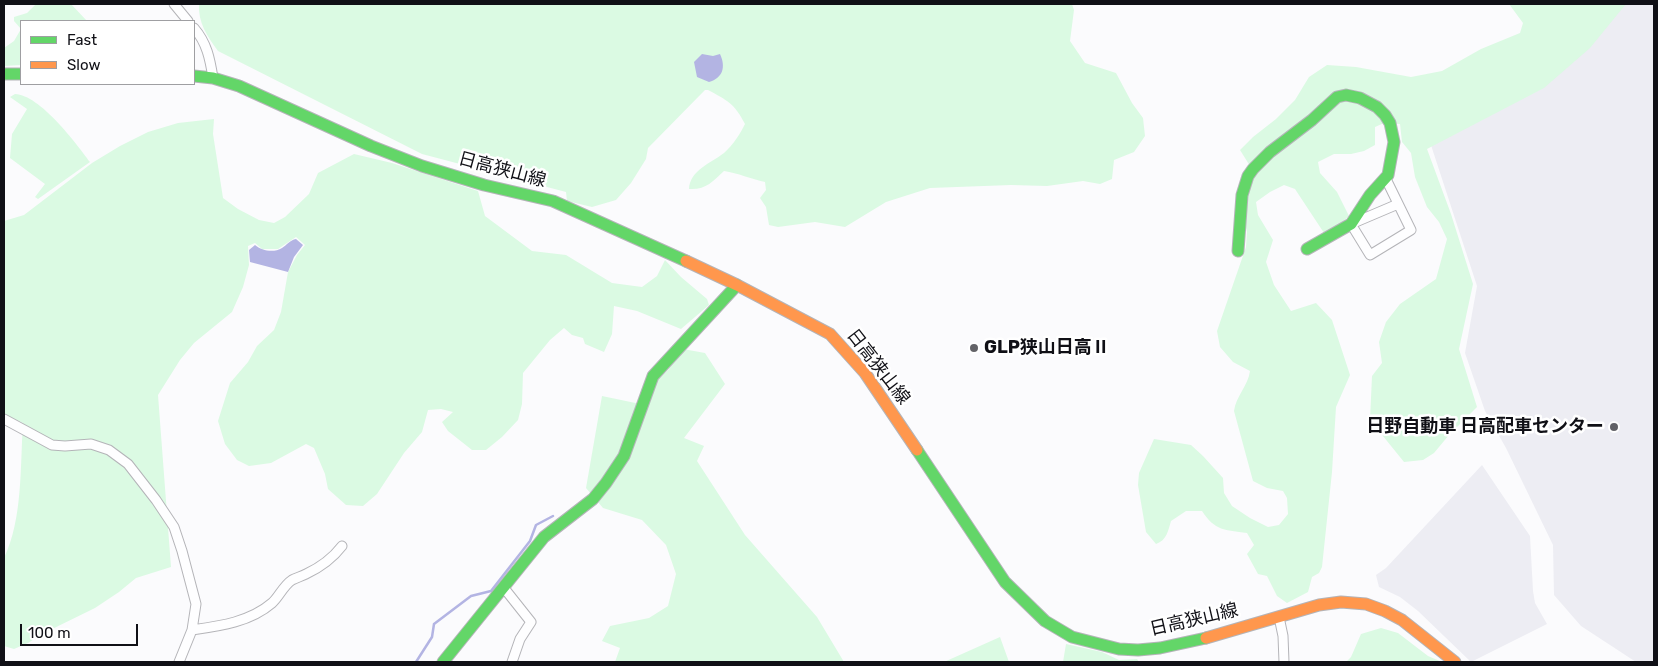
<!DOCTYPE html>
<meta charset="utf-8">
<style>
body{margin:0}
#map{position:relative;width:1658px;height:666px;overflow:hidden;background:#fbfbfd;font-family:Rubik,sans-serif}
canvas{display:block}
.frame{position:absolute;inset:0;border:5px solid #101016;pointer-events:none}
.legend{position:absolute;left:20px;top:20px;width:175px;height:65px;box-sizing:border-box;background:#fff;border:1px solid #9f9fa2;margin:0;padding:6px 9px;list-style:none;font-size:15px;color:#101016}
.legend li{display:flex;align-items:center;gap:10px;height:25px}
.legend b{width:25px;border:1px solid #9f9fa2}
.scale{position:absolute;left:20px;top:624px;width:118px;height:22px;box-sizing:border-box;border:2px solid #101016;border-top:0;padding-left:6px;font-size:15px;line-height:18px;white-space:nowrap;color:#101016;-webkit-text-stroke:4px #fff;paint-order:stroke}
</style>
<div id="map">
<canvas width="1658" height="666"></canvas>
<div class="frame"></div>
<ul class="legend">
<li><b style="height:6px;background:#63d668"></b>Fast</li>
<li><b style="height:6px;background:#ff974d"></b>Slow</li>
</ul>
<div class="scale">100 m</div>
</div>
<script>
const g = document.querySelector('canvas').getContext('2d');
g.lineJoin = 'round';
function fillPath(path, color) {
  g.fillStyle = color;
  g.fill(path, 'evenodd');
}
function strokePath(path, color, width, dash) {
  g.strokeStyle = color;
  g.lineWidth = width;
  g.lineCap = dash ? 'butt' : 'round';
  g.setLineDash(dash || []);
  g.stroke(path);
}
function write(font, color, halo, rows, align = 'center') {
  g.font = font + ' Rubik,"Noto Sans JP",sans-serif';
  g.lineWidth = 5;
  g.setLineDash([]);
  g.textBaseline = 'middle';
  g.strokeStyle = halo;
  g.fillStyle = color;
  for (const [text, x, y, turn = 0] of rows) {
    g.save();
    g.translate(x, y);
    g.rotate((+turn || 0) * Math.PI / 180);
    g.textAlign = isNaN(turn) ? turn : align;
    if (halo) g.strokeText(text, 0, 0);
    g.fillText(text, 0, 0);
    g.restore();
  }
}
const built = new Path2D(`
 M1616,4H1654V662H1636L1581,626L1554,595L1553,545L1506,448L1485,411L1465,353L1477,286L1429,139Z
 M1482,465L1530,536L1533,591L1535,603L1547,624L1471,662L1418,611L1400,597L1379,587L1376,575L1386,568Z`);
const green = new Path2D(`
 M36,4H71L87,21H21V65L4,66V48L14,41L21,29L14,21V17L27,13Z
 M199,4H788V5L790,4H1072L1074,10L1070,41L1085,63L1116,73L1132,103L1143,118L1145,136L1134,152L1114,160L1112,179L1100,184L1083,181L1047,186L1011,185L930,188L886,202L845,227L815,222L778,227L769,225L766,207L760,198L766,190L765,182C751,179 738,173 724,171C712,182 706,190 689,189C690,170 711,163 724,153C733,145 740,134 745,124C735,104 727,100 708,90H705L648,148L646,159L631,183L616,200L592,207L567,201L566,192L422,154L218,51C207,36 198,23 199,4Z
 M1509,4H1626L1590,48L1544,88L1427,149L1451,214L1473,284L1459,349L1477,407L1449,435L1434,453L1423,460L1404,462L1370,420L1372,376L1382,363L1379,342L1386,322L1400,304L1436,279L1447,239L1439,222L1427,207L1415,177L1411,153L1402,142L1400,124L1384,123L1375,127V145L1364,151L1351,154H1334L1318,162L1320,173L1337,192L1349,216L1340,224L1324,233L1295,189L1284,185L1270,192L1256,202L1258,215L1273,240L1266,262L1274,285L1291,311L1316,303L1332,320L1350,375L1336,407L1332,472L1322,567L1319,573L1312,577L1308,592L1287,603L1277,596L1267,576L1258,574L1247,554L1254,545L1247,533C1225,530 1215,531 1202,511H1186L1171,521C1168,531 1167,540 1156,544L1146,532L1138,485L1139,473L1154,439L1191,445L1203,456L1223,478L1224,493L1232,506L1250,518L1268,527L1279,525L1288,514L1287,498L1283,491L1267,488L1253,481L1234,411C1236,396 1248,386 1250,371L1233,362L1220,347L1217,331L1246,247L1247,232L1237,192L1242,177L1250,166L1240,150L1253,137L1276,119L1295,100L1309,77L1327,65L1356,67L1411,77L1442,71L1481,49L1520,33L1523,23Z
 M15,94C40,95 76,143 90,162L38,199L35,197L45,184L10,158L12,134L27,109L10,97Z
 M214,119L213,134L223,198L238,209L259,220L274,223L285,217L309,194L318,173L354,154L392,163L478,191L485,216L532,251L566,255L612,283L642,287L657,276L665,260L681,277L707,299L709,305L681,329L637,311L614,306L612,334L604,352L585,344L583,338L572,335L564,328L550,340L523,373L522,404L518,420L502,437L486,450H472L448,431L442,422L453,412L441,409L428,410L422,432L404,453L377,494L363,506L346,505L328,489L325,474L314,448L306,444L271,463L249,466L237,460L225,444L218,421L230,383L248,362L257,346L274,330L281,312L288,272L297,255L305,245L296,237L278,249H262L255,243L248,246L249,265L243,287L232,312L194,343L180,360L158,395L171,567L136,578L119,592L95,608L42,634L28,643L14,649L4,646V558C23,519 20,466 23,423L4,414V221L24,215L92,163L120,146L148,132L178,123Z
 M683,349L705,353L725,384L684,438L704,446L697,461L745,535L817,617L844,662H615L620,648L602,641L610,626L649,618L668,606L676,574L666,545L642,520L603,508L586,488L602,396L645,405L655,381L668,370Z
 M1381,628L1398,633L1428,656L1442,662H1346L1351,657L1361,634Z
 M1000,637L1009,662H944Z
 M1066,644L1102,652L1119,660L1137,659L1139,662H1063Z`);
const water = new Path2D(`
 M702,54L713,56L720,54C726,67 723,78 709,82L697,77L694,62Z
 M296,239L303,245L294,257L288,272L250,262L249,250L255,245C262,251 274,253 282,248C287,245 290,240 296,239Z`);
const stream = new Path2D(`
 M416,662L432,637L434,624L471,596L491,591L530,541L536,525L553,516`);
const street = new Path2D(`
 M174,4L188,21
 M194,28C207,43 210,59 213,78
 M1386,179L1411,230L1370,255L1351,224L1398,204
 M4,419L52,445L65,446L91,444L109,450L128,464L156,500L174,527L182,551L196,604L192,630L179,662
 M504,588L531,622L520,639L512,662
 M1279,617L1283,636L1284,662
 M192,630C220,626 250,622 272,603C279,597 283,586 292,580C296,578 302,576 306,574C321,567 332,559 342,546`);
const fast = new Path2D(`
 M4,74H21
 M194,76L213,78L239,86L371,146L422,166L484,185L553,201L686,261
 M1238,251L1242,195L1248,176L1253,169L1270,152L1312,120L1337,97L1346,95L1360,98L1377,107L1385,115L1390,123L1394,142L1388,175L1370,195L1351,224L1307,249
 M917,450L1005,582L1045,621L1072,637L1119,649L1138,650L1160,648L1206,638
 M443,662L544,537L593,499L606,483L624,456L653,376L737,285`);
const slow = new Path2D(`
 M686,261L737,285L830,334L865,373L917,450
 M1206,638L1319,605L1341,602L1366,604L1385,611L1402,620L1455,662`);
const markers = [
 [974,348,5,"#626267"],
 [1614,427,5,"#626267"]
];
const streetNames = [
 ["日高狭山線",502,170,15],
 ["日高狭山線",878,367,52],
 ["日高狭山線",1194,620,-13]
];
const poiNames = [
 ["GLP狭山日高Ⅱ",984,348],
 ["日野自動車 日高配車センター",1604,427,"right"]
];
fillPath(built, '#ededf3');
fillPath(green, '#dbfae3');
fillPath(water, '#b3b4e3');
strokePath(stream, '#b3b4e3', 2.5);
strokePath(street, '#b4b4b8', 11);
strokePath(fast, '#b4b4b8', 13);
strokePath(slow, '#b4b4b8', 13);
strokePath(street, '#fefeff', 9);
strokePath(fast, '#63d668', 11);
strokePath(slow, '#ff974d', 11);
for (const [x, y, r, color] of markers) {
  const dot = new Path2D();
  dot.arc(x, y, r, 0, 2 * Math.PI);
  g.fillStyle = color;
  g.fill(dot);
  strokePath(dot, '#fff', 2);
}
write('18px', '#101016', '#fff', streetNames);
write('bold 18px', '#101016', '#fff', poiNames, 'left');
</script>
